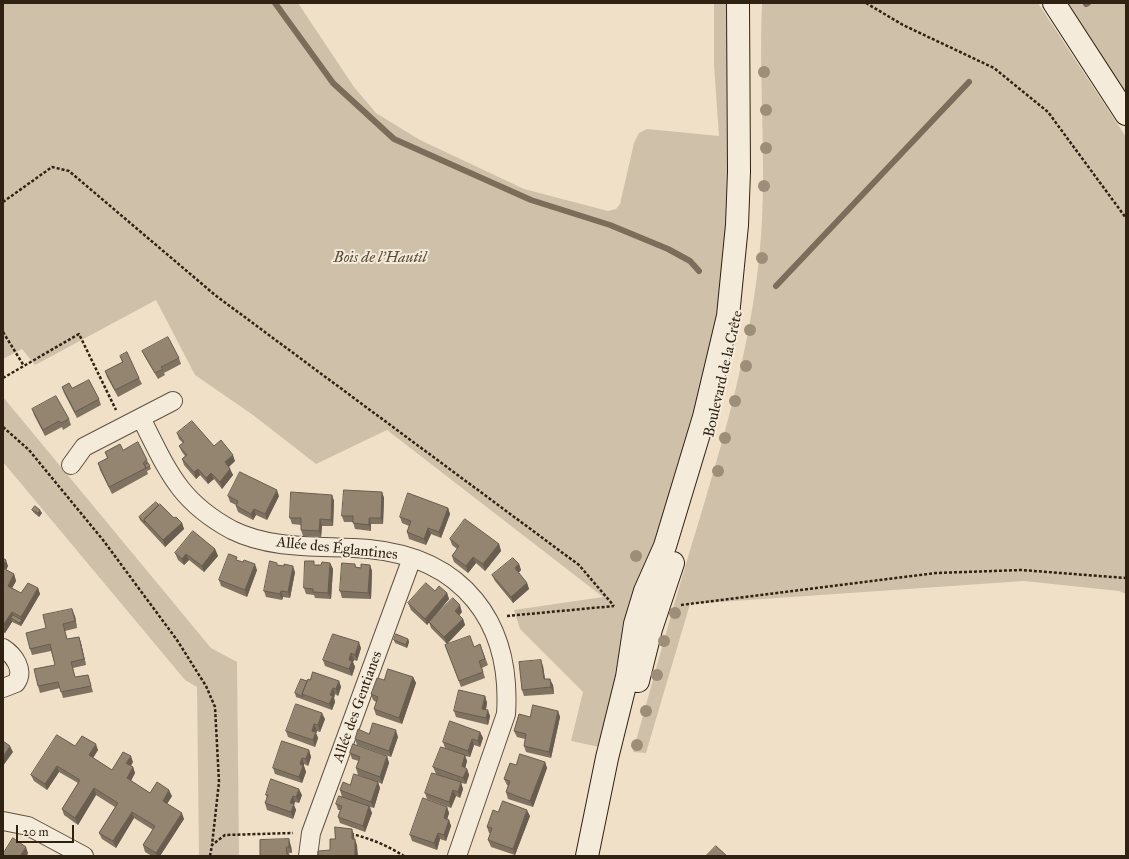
<!DOCTYPE html>
<meta charset="utf-8">
<style>
body{margin:0}
#map{position:relative;width:1129px;height:859px;overflow:hidden;background:#f0e0c8;font-family:"IM FELL Great Primer",serif}
canvas{display:block}
.frame{position:absolute;inset:0;border:4px solid #302213;pointer-events:none}
.scale{position:absolute;left:16px;top:825px;width:58px;height:18px;box-sizing:border-box;border:2px solid #302213;border-top:0;padding-left:5px;font-size:12px;line-height:14px;white-space:nowrap;color:#302213;-webkit-text-stroke:3px #f5ebdb;paint-order:stroke}
</style>
<div id="map">
<canvas width="1129" height="859"></canvas>
<div class="frame"></div>
<div class="scale">20 m</div>
</div>
<script>
const g = document.querySelector('canvas').getContext('2d');
g.lineJoin = 'round';
function fillPath(path, color) {
  g.fillStyle = color;
  g.fill(path, 'evenodd');
}
function strokePath(path, color, width, dash) {
  g.strokeStyle = color;
  g.lineWidth = width;
  g.lineCap = dash ? 'butt' : 'round';
  g.setLineDash(dash || []);
  g.stroke(path);
}
function write(font, color, halo, rows, align = 'center') {
  g.font = font + ' "IM FELL Great Primer",serif';
  g.lineWidth = 4;
  g.setLineDash([]);
  g.textBaseline = 'middle';
  g.strokeStyle = halo;
  g.fillStyle = color;
  for (const [text, x, y, turn = 0] of rows) {
    g.save();
    g.translate(x, y);
    g.rotate((+turn || 0) * Math.PI / 180);
    g.textAlign = isNaN(turn) ? turn : align;
    if (halo) g.strokeText(text, 0, 0);
    g.fillText(text, 0, 0);
    g.restore();
  }
}
const green = new Path2D(`
 M3,3H298L354,87L376,113L420,140L524,189L608,211L616,209L620,204L634,143L639,133L647,129L719,136L714,65V3H732L733,137L722,314L604,748L571,741L583,692L520,629L514,610L603,597L387,430L316,464L253,415L195,375L156,300L35,365L22,349L3,359Z
 M762,3H1038L1126,137V594L1119,591L1024,581L690,604L646,753L633,752C650,690 667,628 685,567C715,468 746,370 758,268C769,180 758,91 762,3Z
 M1068,3H1126V92Z
 M3,397L211,648L237,662L239,856H199L197,687L185,680L3,462Z`);
const stream = new Path2D(`
 M275,3L333,83L394,139L531,200L610,225L668,249L690,261L699,271
 M1086,4L1088,3
 M776,286L969,82`);
const path = new Path2D(`
 M866,3L903,25L994,68L1048,112L1126,218
 M3,202L52,167L69,171L215,295L579,565L614,606
 M3,332L24,366
 M3,378L79,334L116,410
 M3,427L29,450L103,540L177,640L206,686L215,707L219,782L212,845
 M681,605L936,573L1021,570L1126,578
 M507,616L614,606
 M351,834C370,838 388,846 404,856
 M210,856L212,845L225,835L293,833`);
const street = new Path2D(`
 M141,418C167,469 178,501 232,530C274,551 325,545 369,549C463,558 512,622 506,714L457,856
 M71,465L84,447L173,401
 M3,648C14,655 25,670 16,683L3,688
 M3,821L28,826L84,856
 M308,856L311,833L412,558`);
const secondary = new Path2D(`
 M1054,3L1126,114
 M638,681L651,629L673,563
 M587,856L607,758L627,677L635,624L645,591L665,546L704,417L728,316L737,225L739,172L738,3`);
const trees = [
 [764,72],
 [766,110],
 [766,148],
 [764,186],
 [762,258],
 [750,330],
 [746,366],
 [735,401],
 [725,438],
 [718,471],
 [636,556],
 [675,613],
 [664,641],
 [657,675],
 [646,711],
 [637,745]
];
const wall = new Path2D(`
 M142,351L179,358L181,364L164,373L165,375L158,379L145,357Z
 M120,356L139,378L142,384L118,397L107,377L105,371L122,362Z
 M62,387L72,388L99,399L101,405L77,418L64,393Z
 M32,409L69,419L71,425L63,430L62,427L45,436L34,415Z
 M177,433L214,446L235,461L229,467L233,475L222,489L214,479L208,484L200,475L196,479L184,465L182,459L185,456L182,452L179,446L183,443L179,439Z
 M123,450L147,460L151,469L147,471L148,474L112,494L100,470L98,463L107,458L105,452Z
 M382,492L384,498L383,524H371V531L355,529L353,522H344L342,516Z
 M332,495L334,501L333,526H322L321,537L303,536L301,530V525L292,524L290,518Z
 M228,496H279L267,520L256,515L253,520L238,512L236,506V505L230,502Z
 M448,508L450,514L441,538L431,534L426,545L409,539L407,532L409,526L402,523L400,517Z
 M32,510L42,513L39,517L34,513Z
 M139,517L174,518L182,523L184,529L165,547L140,520Z
 M450,539L499,544L501,551L485,571L476,563L468,573L454,562L452,556L457,549L452,545Z
 M215,549L218,556L204,572L189,560L184,565L178,560L175,553Z
 M3,558L8,566L6,570L14,574L16,581L12,588L21,593L38,588L40,594L21,626L12,622L5,633L3,632Z
 M239,561L257,570L247,597L221,586L219,580Z
 M330,563L333,569L331,599L315,598L314,595L306,594L304,588L315,565H321Z
 M355,564L356,567L361,568L370,565L372,571L371,599L342,598L340,591Z
 M519,564L521,570L518,573L527,583L529,589L513,603L495,581L492,575Z
 M278,565L295,572L290,598L283,597L282,600L266,597L264,591Z
 M435,591L447,593L449,599L433,618L462,612L459,615L463,619L465,625L447,644L431,628L429,622L427,625L411,610L408,603Z
 M75,616L77,628L65,631L67,639L79,637L81,643L86,665L73,668L75,677L88,675L93,692L63,698L60,688L40,693L38,686L55,665L51,651L32,655L30,649L46,628Z
 M408,639L409,642L407,648L395,643L394,640Z
 M480,644L488,665L482,668L485,678L461,687L445,645L474,647Z
 M361,648L357,661L354,660L353,662L355,667L352,676L325,666L323,660Z
 M543,666L545,679L553,685L554,694L524,696L522,690Z
 M413,677L416,683L402,724L376,715L374,709L376,702L373,700L371,694L384,680Z
 M310,680L339,681L341,687L338,696L335,694L334,698L335,702L332,710L296,697L295,693L307,681Z
 M485,696L487,703L486,709L490,716L488,725L456,717L454,711Z
 M558,711L560,717L551,758L526,752L524,746L525,739L517,737L514,731L530,717Z
 M325,719L320,732L317,731L316,733L318,738L315,747L288,737L286,731Z
 M480,732L483,738L480,747L474,745L470,757L465,756L467,761L465,768L467,769L469,775L466,784L461,783L463,789L460,798L456,796L451,808L427,799L425,793L436,774L433,767L456,752L445,748L443,742Z
 M369,734L398,737L391,757L357,745L355,739Z
 M75,746L98,750L93,758L112,770L133,762L131,766L133,767L135,773L131,781L150,793L172,796L167,804L184,819L160,856H152L145,852L143,845L153,830L134,818L116,848L102,839L99,833L115,807L96,795L78,825L64,815L62,809L78,783L59,772L47,790L34,781L31,775Z
 M309,750L311,757L308,766L304,764V766L306,772L302,783L275,774L273,768Z
 M350,753L387,756L389,763L382,784L378,782L380,788L374,808L370,807L372,813L365,832L340,823L338,817L340,810H338L336,804L342,797L340,790L350,785L377,782L358,775L356,768L359,761L352,759Z
 M545,762L547,768L533,807L508,799L506,792L508,786L507,785L504,779Z
 M266,795H302L299,803L295,802L294,805L296,810L293,819L267,810L265,803L267,798Z
 M447,807L449,813L447,819L449,820L451,826L446,841L440,839L437,850L412,841L410,835Z
 M498,812L530,816L515,855L491,847L488,840L491,833H489L487,827Z
 M291,846L292,853H288L289,854L260,856Z`);
const shadedWall = new Path2D(`
 M233,455L235,461L227,468L225,462Z
 M198,469L200,475L196,479L194,472Z
 M230,469L233,475L222,489L220,482Z
 M211,473L214,479L208,484L206,478Z
 M277,490L279,496L267,520L265,514Z
 M382,492L384,498L383,524L381,518Z
 M332,495L334,501L333,526L331,520Z
 M448,508L450,514L441,538L439,532Z
 M254,509L256,515L253,520L251,514Z
 M40,510L42,513L39,517L38,513Z
 M369,518L371,524V531L369,525Z
 M320,519L322,526L321,537L319,531Z
 M182,523L184,529L165,547L163,540Z
 M428,528L431,534L426,545L424,539Z
 M499,544L501,551L485,571L483,564Z
 M215,549L218,556L204,572L202,566Z
 M186,554L189,560L184,565L182,559Z
 M473,557L476,563L468,573L466,566Z
 M6,560L8,566L4,574L3,570V566Z
 M330,563L333,569L331,599L328,593Z
 M255,564L257,570L247,597L245,590Z
 M519,564L521,570L517,575L515,568Z
 M370,565L372,571L371,599L368,593Z
 M293,566L295,572L290,598L288,592Z
 M14,574L16,581L10,592L8,586Z
 M527,583L529,589L513,603L511,597Z
 M38,588L40,594L23,623L21,617Z
 M281,591L283,597L282,600L280,594Z
 M447,593L449,599L427,625L425,619Z
 M460,605L462,612L458,617L455,611Z
 M72,609L75,616L77,628L75,621Z
 M12,612L14,618H11L12,622L5,633L3,630L5,627L4,624Z
 M463,619L465,625L447,644L444,637Z
 M22,620L23,623L21,626L19,623Z
 M79,637L81,643L86,665L84,659Z
 M408,639L409,642L407,648L406,645Z
 M359,642L361,648L357,661L355,655Z
 M351,653L354,660L353,662L355,667L352,676L349,669V660Z
 M541,660L543,666L546,686L544,679Z
 M413,677L416,683L402,724L399,718Z
 M550,679L553,685L554,694L551,687Z
 M339,681L341,687L338,696L336,689Z
 M333,688L335,694L334,698L335,702L332,710L329,704L330,695Z
 M485,696L487,703L485,715L482,709Z
 M488,710L490,716L488,725L486,718Z
 M558,711L560,717L551,758L549,752Z
 M322,713L325,719L320,732L318,725Z
 M314,724L317,731L316,733L318,738L315,747L313,740L312,731Z
 M396,730L398,737L391,757L389,751Z
 M480,732L483,738L480,747L478,741Z
 M472,739L474,745L470,757L468,751Z
 M96,744L98,750L91,761L89,755Z
 M10,746L13,752L3,766V757Z
 M309,750L311,757L308,766L306,759Z
 M465,755L467,761L464,773L462,766Z
 M131,756L133,762L128,769L126,763Z
 M387,756L389,763L382,784L380,777Z
 M302,758L304,764V766L306,772L302,783L299,777L300,764Z
 M545,762L547,768L533,807L530,801Z
 M57,766L59,772L47,790L45,784Z
 M133,767L135,773L129,784L127,778Z
 M467,769L469,775L466,784L463,778Z
 M378,782L380,788L374,808L371,802Z
 M461,782L463,789L460,798L458,792Z
 M94,788L96,795L78,825L75,818Z
 M299,789L302,795L299,803L296,797Z
 M169,790L172,796L165,807L163,801Z
 M453,790L456,796L451,808L449,802Z
 M293,796L295,802L294,805L296,810L293,819L291,812L290,803Z
 M369,806L372,813L365,832L363,826Z
 M447,807L449,813L446,824L444,818Z
 M527,810L530,816L515,855L513,849Z
 M132,812L134,818L116,848L113,841Z
 M182,813L184,819L160,856H157L156,853Z
 M449,820L451,826L446,841L444,835Z
 M352,829L354,835L355,845L352,839Z
 M438,833L440,839L437,850L434,843Z
 M289,839L291,846L292,853L289,847Z
 M355,839L357,845L358,856H355Z
 M26,847L28,853L27,856H20Z`);
const building = new Path2D(`
 M168,337L179,358L161,367L163,369L155,373L142,351Z
 M127,352L139,378L115,390L105,371L123,362L120,356Z
 M89,380L99,399L75,412L62,387L69,383L72,388Z
 M56,396L69,419L61,423L59,421L43,430L32,409Z
 M192,421L214,446L221,440L233,455L225,462L230,469L220,482L211,473L206,478L198,469L194,472L182,459L187,455L179,446L184,442L177,433Z
 M138,442L147,460L143,463L146,468L109,487L98,463L108,458L105,452L120,444L123,450Z
 M148,463L150,466L146,468L145,465Z
 M240,472L277,490L265,514L254,509L251,514L236,506L238,501L228,496Z
 M344,490L382,492L381,518H369V525L353,523V516H342Z
 M291,492L332,495L331,520L320,519L319,531L301,530V518H290Z
 M408,493L448,508L439,532L428,528L424,539L407,532L411,521L400,517Z
 M156,502L159,505L144,520L145,523L139,517Z
 M160,504L174,518L176,517L182,523L163,540L144,520Z
 M35,506L40,510L38,513L32,510Z
 M465,519L499,544L483,564L473,557L466,566L452,556L459,546L450,539Z
 M193,531L215,549L202,566L186,554L182,559L175,553Z
 M229,554L237,557L236,560L243,562L244,560L255,564L245,590L219,580Z
 M3,558L6,560L3,566Z
 M513,558L519,564L515,568L527,583L511,597L492,575Z
 M270,561L277,563V565L284,566V564L293,566L288,592L281,591L280,594L264,591Z
 M305,561H314V565H321L322,562L330,563L328,593L313,592V589L304,588Z
 M342,563L355,564V567L361,568V564L370,565L368,593L340,591Z
 M3,568L14,574L8,586L21,593L28,583L38,588L21,617L12,612L4,624H3Z
 M426,583L435,591L439,586L447,593L425,619L408,603Z
 M453,598L460,605L455,611L463,619L444,637L429,622Z
 M72,609L75,621L63,624L67,639L79,637L84,659L71,662L75,677L88,675L91,686L61,692L58,682L38,686L34,669L55,665L50,644L30,649L26,633L46,628L43,615Z
 M13,615L22,620L19,623L11,618Z
 M333,634L359,642L355,655L351,653L349,660L352,661L349,669L323,660Z
 M396,634L408,639L406,645L394,640Z
 M470,636L474,647L480,644L485,659L479,661L483,672L459,681L445,645Z
 M541,660L544,679H550L551,687L522,690L519,662Z
 M388,669L413,677L399,718L374,709L378,697L371,694L377,678L384,680Z
 M313,672L339,681L336,689L333,688L330,695L333,696L329,704L302,694L308,679L310,680Z
 M301,679L307,681L302,694L303,697L295,693Z
 M459,690L485,696L482,709L488,710L486,718L454,711Z
 M296,704L322,713L318,725L314,724L312,731L316,732L313,740L286,731Z
 M533,705L558,711L549,752L524,746L526,734L514,731L519,714L530,717Z
 M450,721L480,732L478,741L472,739L468,751L443,742Z
 M373,723L396,730L389,751L355,739L358,729L369,734Z
 M57,735L75,746L82,736L96,744L89,755L112,770L123,752L131,756L126,763L133,767L127,778L150,793L157,782L169,790L163,801L182,813L156,853L143,845L155,826L132,812L113,841L99,833L118,803L94,788L75,818L62,809L80,780L57,766L45,784L31,775Z
 M3,741L10,746L3,757Z
 M282,741L309,750L306,759L302,758L300,764L303,766L299,777L273,768Z
 M353,744L387,756L380,777L356,768L360,757L350,753Z
 M441,747L465,755L462,766L467,769L463,778L433,767Z
 M520,754L545,762L530,801L506,792L510,781L504,779L510,763L516,765Z
 M432,773L461,782L458,792L453,790L449,802L425,793Z
 M354,774L378,782L371,802L340,790L343,782L350,785Z
 M271,779L299,789L296,797L293,796L290,803L294,804L291,812L265,803L268,795H266Z
 M339,796L369,806L363,826L338,817L342,806L336,804Z
 M423,798L447,807L444,818L449,820L444,835L438,833L434,843L410,835Z
 M503,801L527,810L513,849L488,840L492,828L487,827L493,810L498,812Z
 M335,827L352,829V839H355V856H318V851L330,850V839H335Z
 M13,838L26,847L20,856H3V854Z
 M289,839V847H286L287,854H289V856H260V840Z
 M716,846L727,856H706Z`);
const parkNames = [
 ["Bois de l'Hautil",380,258]
];
const streetNames = [
 ["Boulevard de la Crête",724,374,-77],
 ["Allée des Églantines",337,549,6],
 ["Allée des Gentianes",358,707,-70]
];
fillPath(green, '#cfc0a9');
strokePath(stream, '#7c6d5a', 6);
strokePath(street, '#605240', 20);
strokePath(secondary, '#302213', 24);
strokePath(path, '#302213', 2.5, [3, 2]);
strokePath(street, '#f5ebdb', 18);
strokePath(secondary, '#f5ebdb', 22);
g.fillStyle = '#9c8e79';
for (const [x, y] of trees) {
  g.beginPath();
  g.arc(x, y, 6, 0, 2 * Math.PI);
  g.fill();
}
fillPath(wall, '#7f7261');
fillPath(shadedWall, '#685d4f');
fillPath(building, '#948571');
strokePath(building, '#685d4f', 1);
write('italic 15px', '#584a38', '#f5ebdb', parkNames);
write('15px', '#302213', '#f5ebdb', streetNames);
</script>
